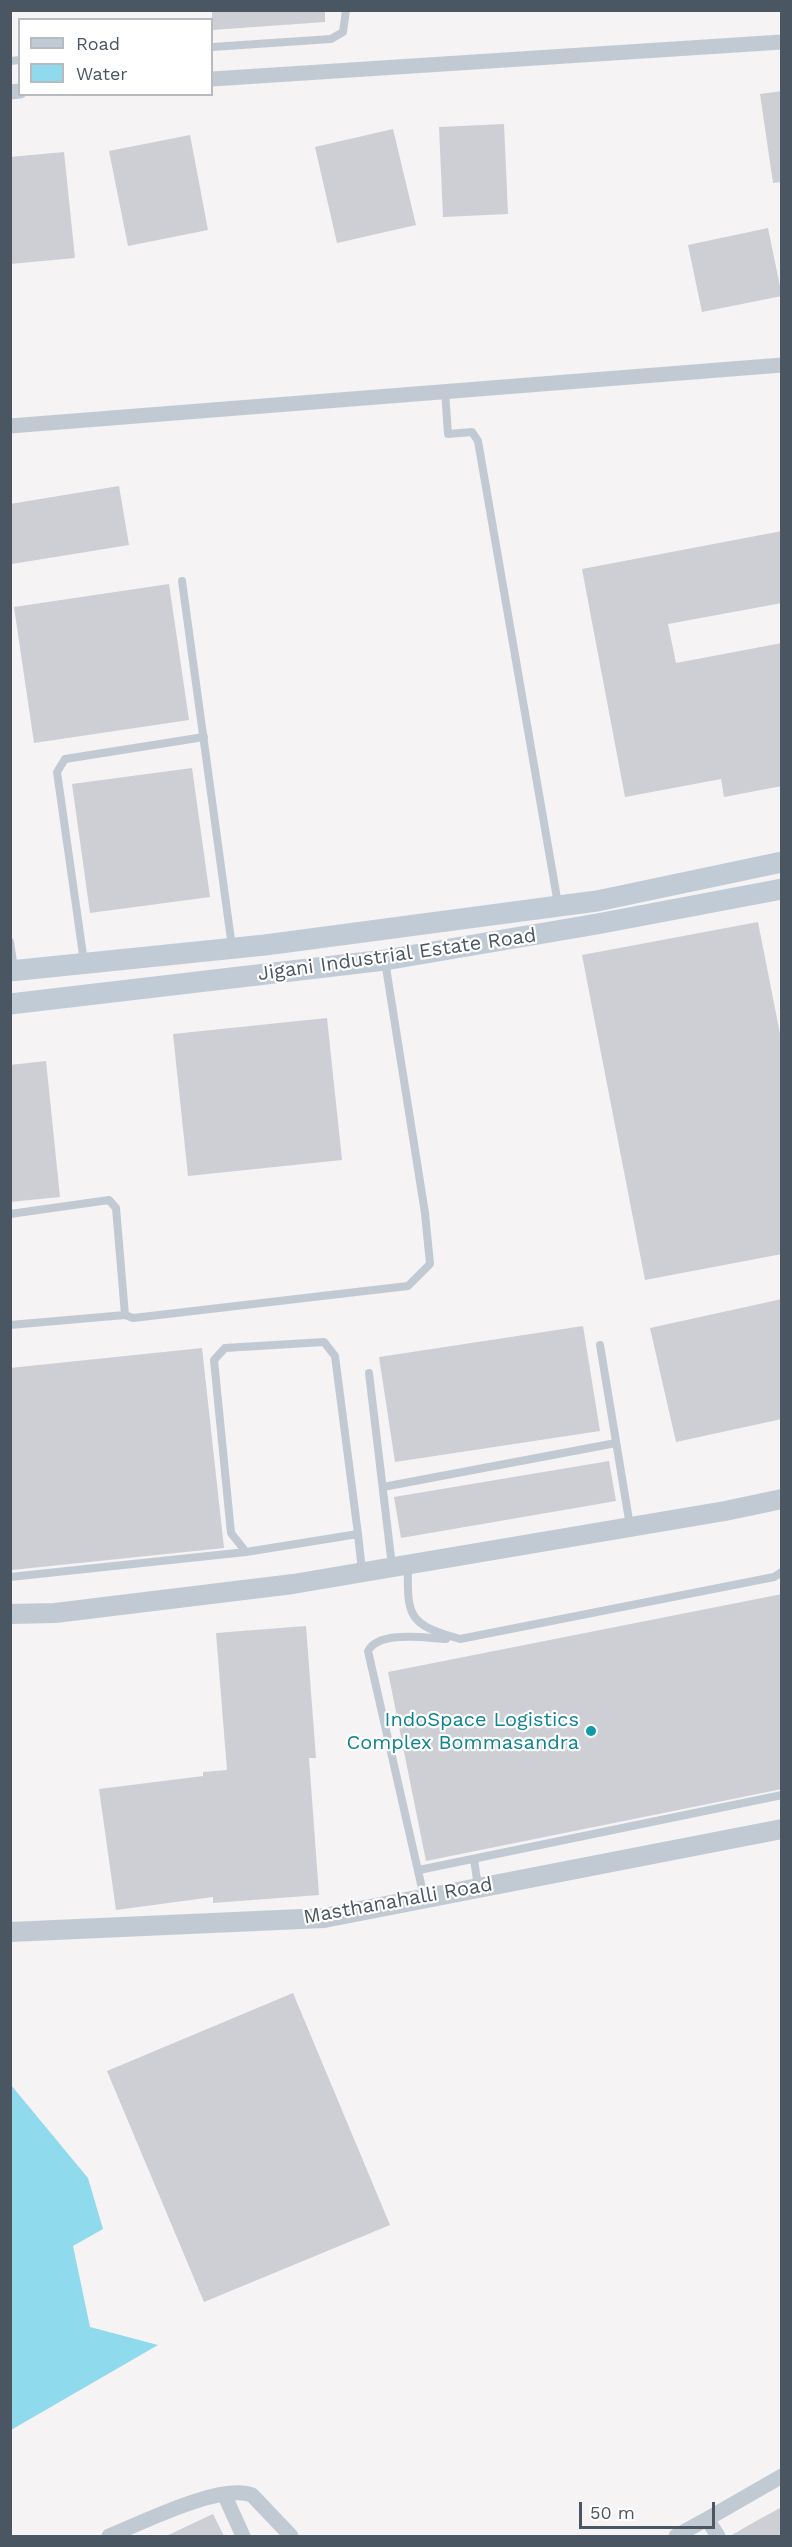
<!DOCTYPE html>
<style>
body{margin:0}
#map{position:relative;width:792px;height:2547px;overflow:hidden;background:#f5f3f3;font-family:"Work Sans",sans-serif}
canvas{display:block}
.frame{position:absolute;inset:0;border:12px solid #4a5661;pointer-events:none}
.legend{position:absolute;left:18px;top:18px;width:195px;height:78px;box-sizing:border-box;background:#fff;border:2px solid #b7bbc0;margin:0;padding:8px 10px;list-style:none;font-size:18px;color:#4a5661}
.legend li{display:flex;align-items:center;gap:12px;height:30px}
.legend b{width:30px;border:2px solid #b7bbc0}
.scale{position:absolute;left:579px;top:2502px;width:136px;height:27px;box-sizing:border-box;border:3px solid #4a5661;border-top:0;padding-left:8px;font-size:18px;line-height:21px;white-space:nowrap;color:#4a5661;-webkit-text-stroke:4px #fff;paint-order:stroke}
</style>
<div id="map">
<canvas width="792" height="2547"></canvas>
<div class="frame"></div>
<ul class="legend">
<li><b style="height:8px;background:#c1cbd6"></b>Road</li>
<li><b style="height:16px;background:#90daee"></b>Water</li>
</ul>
<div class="scale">50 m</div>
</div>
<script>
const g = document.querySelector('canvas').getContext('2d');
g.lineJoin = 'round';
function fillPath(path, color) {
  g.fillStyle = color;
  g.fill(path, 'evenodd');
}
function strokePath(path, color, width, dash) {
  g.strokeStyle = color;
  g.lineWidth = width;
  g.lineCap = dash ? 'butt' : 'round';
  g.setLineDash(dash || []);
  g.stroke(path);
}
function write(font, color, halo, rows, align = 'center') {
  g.font = font + ' "Work Sans",sans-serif';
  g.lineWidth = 4.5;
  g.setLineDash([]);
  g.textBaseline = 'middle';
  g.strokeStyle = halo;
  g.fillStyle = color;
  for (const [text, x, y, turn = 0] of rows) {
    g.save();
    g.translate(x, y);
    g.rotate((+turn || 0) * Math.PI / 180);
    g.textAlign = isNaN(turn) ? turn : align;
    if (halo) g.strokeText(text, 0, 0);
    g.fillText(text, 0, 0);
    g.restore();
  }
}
const water = new Path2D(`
 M11,2085L88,2178L103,2229L73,2246L90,2327L158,2345L11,2430Z`);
const building = new Path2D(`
 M212,10H325V22L212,30Z
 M782,91V182L773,183L760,94Z
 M504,124L508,214L443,217L439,127Z
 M393,129L416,225L337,243L315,147Z
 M190,135L208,230L128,246L109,151Z
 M64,152L75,258L10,264V157Z
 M768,228L782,296L702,312L688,245Z
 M119,486L129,545L12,564L10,504Z
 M782,531V603L668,624L676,663L782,643V786L724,797L721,779L625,797L582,569Z
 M169,584L189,720L34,743L14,607Z
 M192,768L210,897L90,913L72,784Z
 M758,922L782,1044V1254L645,1280L582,955Z
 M327,1018L342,1160L188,1176L173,1034Z
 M46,1061L60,1197L10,1202V1065Z
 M782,1299V1419L676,1442L650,1328Z
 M583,1326L600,1431L395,1462L379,1357Z
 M202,1348L224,1548L12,1570L10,1368Z
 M609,1461L616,1501L401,1538L394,1497Z
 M782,1594V1789L426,1861L388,1672Z
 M306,1626L316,1758H309L319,1895L213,1903V1897L116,1910L99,1789L203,1776V1772L227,1770L216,1633Z
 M293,1993L390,2225L204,2302L107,2071Z
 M782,2507V2536H730L758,2520Z
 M213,2514L224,2536H166Z`);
const service = new Path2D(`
 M212,47L331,39L343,32L346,10
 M10,61L20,60
 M445,391L448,434L472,432L478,441L558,904
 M182,581L232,947
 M10,942L14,968
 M84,962L57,772L65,759L204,737
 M10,1214L109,1200L116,1208L125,1315L133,1318L408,1286L430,1264L425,1213L385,961
 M10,1325L125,1315
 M600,1345L630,1526
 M369,1373L392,1566
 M383,1487L616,1443
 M358,1534L246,1552L231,1533L214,1360L225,1348L324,1342L335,1356L358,1534L362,1571
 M408,1566C407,1616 408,1625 460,1639L774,1577L782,1572
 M10,1577L246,1552
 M474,1859L478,1887
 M419,1870L782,1795
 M424,1897L368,1651C379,1630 425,1638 446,1639`);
const minor = new Path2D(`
 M212,79L782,42
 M10,92L20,91
 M10,426L782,365
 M224,2494L243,2536
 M109,2536C142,2523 220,2483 252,2495L291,2536
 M676,2536L707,2519
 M718,2536L707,2519L782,2476`);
const tertiary = new Path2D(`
 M10,1614L55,1613L293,1584L725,1511L782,1499
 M10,1932L324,1918L782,1829`);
const secondary = new Path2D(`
 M10,971L265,945L559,906L597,901L782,862
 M10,1004L385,960L597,924L782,889`);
const markers = [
 [591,1731,6,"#0f9aa8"]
];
const streetNames = [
 ["Jigani Industrial Estate Road",397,955,-8],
 ["Masthanahalli Road",398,1901,-10]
];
const cultureNames = [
 ["IndoSpace Logistics",579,1720],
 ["Complex Bommasandra",579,1743]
];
fillPath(water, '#90daee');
fillPath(building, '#cdcfd5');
strokePath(service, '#c1cad2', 8);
strokePath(minor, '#c1cad2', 15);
strokePath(tertiary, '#c1cad2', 20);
strokePath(secondary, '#c1cbd6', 21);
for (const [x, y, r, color] of markers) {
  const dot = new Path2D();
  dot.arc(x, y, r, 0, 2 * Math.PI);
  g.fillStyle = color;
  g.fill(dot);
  strokePath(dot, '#fff', 2);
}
write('20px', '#4a5661', '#fff', streetNames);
write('20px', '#0d838f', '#fff', cultureNames, 'right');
</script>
